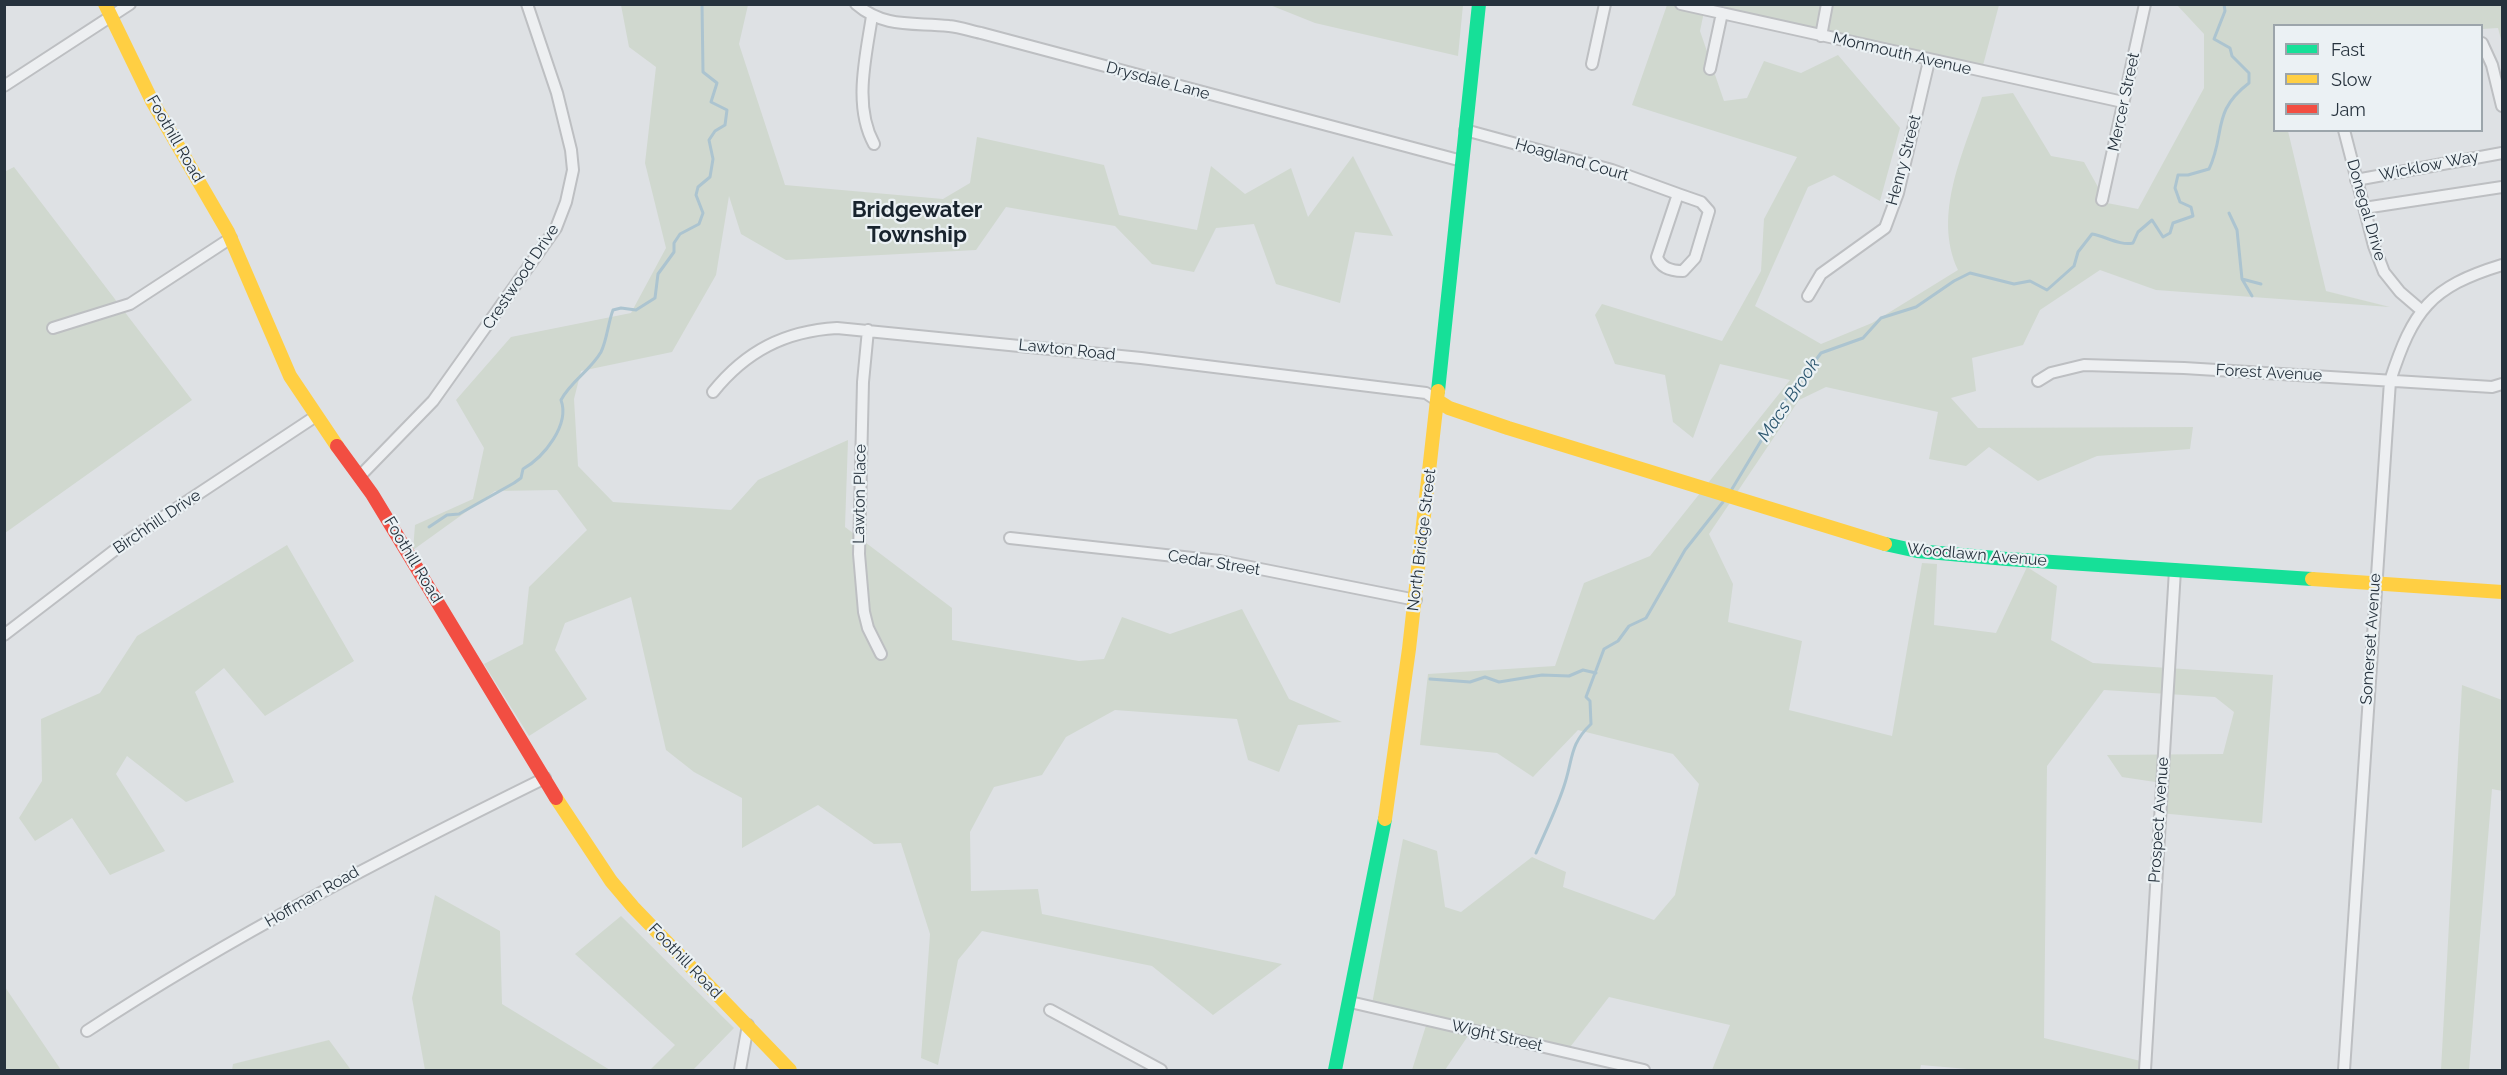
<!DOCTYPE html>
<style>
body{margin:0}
#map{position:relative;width:2507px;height:1075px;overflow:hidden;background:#dee1e4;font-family:Raleway,sans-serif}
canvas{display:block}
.frame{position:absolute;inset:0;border:6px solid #26323d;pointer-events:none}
.legend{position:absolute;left:2273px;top:24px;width:210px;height:108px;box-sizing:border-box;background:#ebf1f4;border:2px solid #9ca5ab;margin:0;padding:8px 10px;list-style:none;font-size:18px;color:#26323d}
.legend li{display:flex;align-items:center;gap:12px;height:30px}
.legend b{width:30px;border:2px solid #9ca5ab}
</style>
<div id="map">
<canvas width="2507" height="1075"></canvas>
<div class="frame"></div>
<ul class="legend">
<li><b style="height:8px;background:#16e098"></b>Fast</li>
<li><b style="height:8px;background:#ffcf43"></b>Slow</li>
<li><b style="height:8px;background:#f24e42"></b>Jam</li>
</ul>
</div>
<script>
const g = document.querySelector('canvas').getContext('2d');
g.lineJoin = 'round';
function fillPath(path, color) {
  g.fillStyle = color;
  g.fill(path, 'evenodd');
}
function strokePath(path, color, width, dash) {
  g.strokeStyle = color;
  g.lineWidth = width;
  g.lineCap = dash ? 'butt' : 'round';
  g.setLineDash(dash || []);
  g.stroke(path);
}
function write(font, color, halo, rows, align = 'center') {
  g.font = font + ' Raleway,sans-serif';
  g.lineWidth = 4.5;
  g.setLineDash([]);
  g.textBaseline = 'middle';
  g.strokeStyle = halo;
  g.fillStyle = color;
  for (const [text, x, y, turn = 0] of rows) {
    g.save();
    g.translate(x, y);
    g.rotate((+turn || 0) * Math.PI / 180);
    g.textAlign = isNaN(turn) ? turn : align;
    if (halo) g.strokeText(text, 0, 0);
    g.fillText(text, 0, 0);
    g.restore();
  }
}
const green = new Path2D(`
 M621,5H748L739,44L785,185L943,199L970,183L977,137L1104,165L1119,215L1197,230L1211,166L1245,194L1291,168L1308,217L1353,156L1393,236L1355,232L1340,303L1276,284L1254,224L1216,228L1194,272L1152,264L1115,226L1006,207L976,250L786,260L741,234L729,196L716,275L672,352L581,371L574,399L578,466L613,502L731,510L758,480L848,440L845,527L952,608V640L1079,661L1104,659L1122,617L1170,634L1242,609L1289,699L1342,722L1298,725L1279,772L1248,760L1237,719L1115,710L1066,737L1042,775L994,787L970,832L971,891L1038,889L1042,914L1282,964L1213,1015L1152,966L982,931L958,960L938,1065L921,1058L930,934L901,843L874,844L818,805L742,848V798L694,772L666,750L631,597L565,623L555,650L587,699L529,736L484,664L523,644L529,587L587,530L557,490L495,491L413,550L415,525L473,499L484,448L456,400L511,337L631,313L666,248L645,163L656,67L629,47Z
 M1270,5H1463L1458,56L1315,23Z
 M1667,5H1999L1982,69L1705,7L1700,31L1724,101L1747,98L1764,61L1801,73L1838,55L1900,128L1880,201L1834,175L1808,187L1755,306L1821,344L1872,323L1958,270C1932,214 1964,152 1982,97L2013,93L2051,156L2084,162L2107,203L2138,209L2204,88V34L2177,5H2502V43L2498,28L2482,29V26H2274V130L2288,131L2326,291L2390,307L2156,290L2100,270L2040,310L2023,345L1972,358L1976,391L1951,398L1978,428L2193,427L2190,449L2097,456L2038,481L1989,447L1966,466L1929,459L1938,412L1826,387L1799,400L1709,534L1733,584L1728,622L1802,641L1789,710L1892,736L1922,563L1937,564L1934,625L1996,633L2027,567L2057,586L2051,640L2093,663L2273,675L2262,823L2160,813L2162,783L2122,777L2107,755L2223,754L2234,712L2215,697L2104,690L2047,766L2044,1038L2145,1062L2144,1070H1979L1921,1065L1920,1070H1712L1730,1025L1609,997L1567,1051L1474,1027L1445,1070H1412L1429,1016L1372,1004L1403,839L1437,851L1445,907L1461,912L1532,857L1566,872L1563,887L1654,920L1675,895L1699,784L1673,754L1578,730L1533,777L1497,753L1420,745L1428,674L1555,666L1584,583L1650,556L1790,380L1720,364L1693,438L1673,422L1665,375L1615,364L1595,315L1602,304L1722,341L1761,271L1764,219L1797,157L1632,105Z
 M14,167L192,400L5,533L4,172Z
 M287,545L354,661L265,716L224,668L195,692L234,782L186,802L127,756L116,774L165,851L110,875L72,818L35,841L19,818L42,781L41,719L100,693L137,636Z
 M2462,685L2502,700V791L2492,789L2469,1070H2441Z
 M435,895L500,931L502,1004L610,1070H425L412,998Z
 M621,916L734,1028L693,1070H650L675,1045L575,954Z
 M5,987L61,1070H5Z
 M329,1040L351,1070H232L233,1064Z`);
const stream = new Path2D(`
 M2229,213L2237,230L2242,279L2252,296
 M2242,279L2261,284
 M1732,489L1785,401L1821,353L1863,338L1881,318L1916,307L1954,281L1970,273L2014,284L2030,281L2047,290L2074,266L2078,252L2092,234C2105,236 2120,246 2133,243L2138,232L2152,220L2163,237L2170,233L2173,223L2193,216L2191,207L2180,202L2175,188L2178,175H2188L2209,169C2226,133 2211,112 2249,83V73L2232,56L2230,48L2214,39L2225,11L2224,4
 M429,527L447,515L459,514L514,483L521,478L523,469C544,457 570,425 561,400C571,381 590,371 601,352C607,340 608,323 613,310L621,308L636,310L655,298L658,274L674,252V243L680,234L699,224L703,213L696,195L698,187L710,177L713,159L709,140L715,131L725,125L727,110L711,102L717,83L703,72L702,4
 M1430,679L1470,682L1485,677L1499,682L1542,675L1569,676L1583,670L1596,673
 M1536,853C1546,830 1558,806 1565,783C1573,758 1570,744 1591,724L1590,701L1586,697L1604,649L1618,641L1629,626L1646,618L1685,550L1723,502`);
const street = new Path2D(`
 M856,4C885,29 915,22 949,26C960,27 971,31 981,33L1462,161
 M1681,4L2123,102
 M872,16C866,56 853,106 874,144
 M1821,36L1827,4
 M2482,43L2492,65L2502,106
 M1592,64L1605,4
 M1710,69L1722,13
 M4,86L130,4
 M1465,130L1612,170L1678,194
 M2344,130L2374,246L2384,272L2400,292L2421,310
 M2356,180L2502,153
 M1678,194L1701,202L1709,211L1695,258L1683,271C1673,271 1661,269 1657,257Z
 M2102,200L2145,4
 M2364,208L2502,187
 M1808,296L1821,274L1885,228L1898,193L1929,61
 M53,328L130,304L231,238
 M868,330L863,382L859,554L864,612L868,628L881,654
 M2038,381L2051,373L2084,365L2184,368L2492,387L2502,384
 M713,392C746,351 785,331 837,328L1141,358L1426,393L1438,401
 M360,476L433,401L556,228L566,202L573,170L571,150L557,93L527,4
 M1010,538L1220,561L1416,600
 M4,635L124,543L316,416
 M1350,1002L1644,1070
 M1050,1010L1161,1070
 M87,1031C233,935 389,855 545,778
 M740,1070L748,1025
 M2145,1070L2175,570
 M2344,1070L2390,381C2413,310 2430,287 2502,265`);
const fast = new Path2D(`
 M1438,391L1479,4
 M1885,544L1917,551L2007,559L2312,579
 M1335,1070L1385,819`);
const slow = new Path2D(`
 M105,4L152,101L228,232L290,376L337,446
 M1438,401L1449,408L1508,428L1885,544
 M2312,579L2502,592
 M556,798L611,881L633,907L790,1070
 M1385,819L1409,649L1438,391`);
const jam = new Path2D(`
 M337,446L372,494L556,798`);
const streetNames = [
 ["Monmouth Avenue",1902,54,13],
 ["Drysdale Lane",1158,81,15],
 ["Mercer Street",2124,102,-78],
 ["Foothill Road",175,139,60],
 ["Hoagland Court",1572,160,16],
 ["Henry Street",1904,160,-75],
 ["Wicklow Way",2429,166,-11],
 ["Donegal Drive",2366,210,74],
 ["Crestwood Drive",521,277,-56],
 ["Lawton Road",1067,350,6],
 ["Forest Avenue",2269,373,3],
 ["Lawton Place",860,494,-89],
 ["Birchhill Drive",157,522,-34],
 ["North Bridge Street",1422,540,-83],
 ["Woodlawn Avenue",1977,555,5],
 ["Foothill Road",413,560,59],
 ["Cedar Street",1214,563,9],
 ["Somerset Avenue",2371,639,-86],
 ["Prospect Avenue",2159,820,-86],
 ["Hoffman Road",312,897,-30],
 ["Foothill Road",685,961,46],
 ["Wight Street",1497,1036,13]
];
const waterNames = [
 ["Macs Brook",1789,400,-56]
];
const districtNames = [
 ["Bridgewater",917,210],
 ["Township",917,235]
];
fillPath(green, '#d0d8cf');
strokePath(stream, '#acc4d0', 3);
strokePath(street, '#bdbfc2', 14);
strokePath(street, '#edeff1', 10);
strokePath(fast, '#16e098', 14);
strokePath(slow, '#ffcf43', 14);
strokePath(jam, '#f24e42', 14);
write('16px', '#26323d', '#ebf1f4', streetNames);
write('italic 18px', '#2f5971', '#ebf1f4', waterNames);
write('bold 22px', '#18232d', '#ebf1f4', districtNames);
</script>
